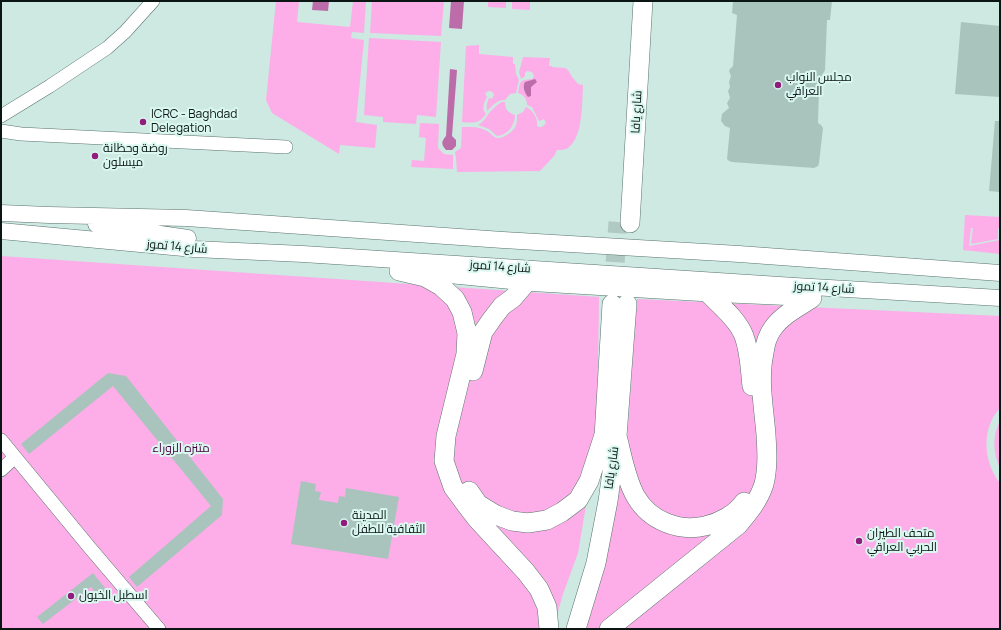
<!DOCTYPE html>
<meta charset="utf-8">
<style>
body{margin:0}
#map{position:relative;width:1001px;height:630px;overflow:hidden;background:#cde9e2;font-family:Manrope,sans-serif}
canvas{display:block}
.frame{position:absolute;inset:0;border:2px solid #0b1513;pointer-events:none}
</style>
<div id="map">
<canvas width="1001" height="630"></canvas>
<div class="frame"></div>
</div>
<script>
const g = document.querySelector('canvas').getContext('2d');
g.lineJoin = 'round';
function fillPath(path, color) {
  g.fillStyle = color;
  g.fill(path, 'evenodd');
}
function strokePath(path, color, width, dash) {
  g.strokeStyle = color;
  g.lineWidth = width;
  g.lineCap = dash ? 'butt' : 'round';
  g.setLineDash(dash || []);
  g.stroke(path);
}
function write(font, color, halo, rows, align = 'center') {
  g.font = font + ' Manrope,Cairo,sans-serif';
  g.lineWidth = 4;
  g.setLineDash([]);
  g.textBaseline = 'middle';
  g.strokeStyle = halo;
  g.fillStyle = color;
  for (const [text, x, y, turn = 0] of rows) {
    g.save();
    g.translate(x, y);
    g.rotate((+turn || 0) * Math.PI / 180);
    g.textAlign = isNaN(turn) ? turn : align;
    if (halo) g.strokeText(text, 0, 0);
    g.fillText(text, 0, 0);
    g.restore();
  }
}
const green = new Path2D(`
 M276,1H299L297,22L350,27L353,1H366L364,33L352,32L351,38L364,40L356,122L377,125L375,148L340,145L339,154L272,113L266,100Z
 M372,1H444L441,36L370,33Z
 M488,1H506V8L488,7Z
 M512,1H530V10L512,9Z
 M369,38L441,42L436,117L417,115L416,124L383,122V117L364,115Z
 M479,45V54L513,57V64H515L516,74L519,80L516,93L510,94L505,100C498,99 492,106 487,111C486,107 487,102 489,98L492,99L493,97L494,94L492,92C489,90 487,91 485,94L487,97C484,102 481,109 486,114C479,124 473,123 462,122L466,46Z
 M523,57L550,58L549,66H552V67L565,68L568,70L572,77L578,84L583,85C582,101 583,137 569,147C566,150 561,150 557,150L554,156L540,171L457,172L456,158L455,152L461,148L462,127C470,127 479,126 487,131C490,133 493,137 497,138C502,139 513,132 515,127C517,124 517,119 517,115L523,112L526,107C533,110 538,119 537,125L538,127H542L546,123L544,119L539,121L532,107L527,105C527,99 524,95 518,93L520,83C522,81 523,80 525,80C530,79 537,80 532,72L527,71L525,73V76L521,79L519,72Z
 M502,102H505C505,109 508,113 515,115C515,125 508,135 497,136L489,129L478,125C486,121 487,113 494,108C496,105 499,104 502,102Z
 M420,123L439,124L438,148L444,154L453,155V169L411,167L412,160L424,161L426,138L419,137Z
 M965,215L1000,217V228H998V239L971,244L973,228H971L969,246L1000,240V254L963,250Z
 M1,256L599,297L597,440L578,553L563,594L553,629H1Z
 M637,299L1000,316V408C981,428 983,462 1000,483V629H583L627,439Z
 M1000,421V468C993,453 992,436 1000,421Z`);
const water = new Path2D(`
 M313,1H329L328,11L312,10Z
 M451,1H464L462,29L449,28Z
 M450,69L457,70L452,136L456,140V146L452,150H446C441,144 441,142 446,136Z
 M535,79L537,82L531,87V96L528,97C525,93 522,87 525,82Z`);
const building = new Path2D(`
 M733,1H832L830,20H827L825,70L820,79L819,89L818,123L821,125L823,128L819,163L818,166L814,168L732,162L729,161L727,159L730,128L725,126L721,121L722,114L729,108L727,103L730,98L728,91L730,87L729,82L731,76L729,71L730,69L733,66L737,15L732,13Z
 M961,22L1000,26V97L955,94Z
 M995,121H1000V192L989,191Z
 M108,373L126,376L223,499L222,515L137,587L129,577L211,506L113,386L29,454L21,444Z
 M301,481L316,484L315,491L321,492L319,500L338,503L339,496L345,497L346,488L399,497L388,559L291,544Z
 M93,573L109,593L101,600L91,587L43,624L37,617Z`);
const highwayTunnel = new Path2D(`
 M613,291L618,222`);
const minor = new Path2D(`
 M1,116L50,86L107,48L125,32L153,1
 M1,131L21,134L286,147
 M1,440L15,457
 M1,470L15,457L90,548L159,629`);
const major = new Path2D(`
 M1,213L49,215L186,218L503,240L739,254L1000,273
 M96,224L139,231L188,238
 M1,231L194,249L303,254L795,286L1000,298
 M418,272L532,283L718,294L810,298`);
const highway = new Path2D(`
 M630,223L643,1
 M399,271L425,277L441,286L455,299L462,312L467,333L466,354L446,436L444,461L453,487L467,506L477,519L526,572L539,589L547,607L549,629
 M708,293C720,305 738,320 744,336C750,352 750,369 752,386
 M473,371L483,332L492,319L502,306L513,298L526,283
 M617,436C622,455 626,480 636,497C650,521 679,532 705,526C719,523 736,514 744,502
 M604,437L612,304
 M469,491L478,504L496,515L512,521L528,523L547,520L562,512L578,500L589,481L604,435
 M576,629L596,563L608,501L617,436L627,304
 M609,629L738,525C749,512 759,500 764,484C768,468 767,451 766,435C764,408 758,380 764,353C765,344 768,335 773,328C783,314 799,307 812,298`);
const markers = [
 [778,85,4,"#901c7c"],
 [143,122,4,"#901c7c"],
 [95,156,4,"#901c7c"],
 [344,523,4,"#901c7c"],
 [859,541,4,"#901c7c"],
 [71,596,4,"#901c7c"]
];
const poiNames = [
 ["مجلس النواب",786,78],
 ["العراقي",786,92],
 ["ICRC - Baghdad",151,115],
 ["Delegation",151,129],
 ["روضة وحظانة",103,149],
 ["ميسلون",103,163],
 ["المدينة",352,516],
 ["الثقافية للطفل",352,530],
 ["متحف الطيران",867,534],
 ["الحربي العراقي",867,548],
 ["اسطبل الخيول",79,596]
];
const streetNames = [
 ["شارع يافا",637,112,-87],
 ["شارع 14 تموز",177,247,5],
 ["شارع 14 تموز",500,267,4],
 ["شارع 14 تموز",824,288,3],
 ["شارع يافا",612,468,-82]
];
const parkNames = [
 ["متنزه الزوراء",181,449]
];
fillPath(green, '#fdade8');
fillPath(water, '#bc6da9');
fillPath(building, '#a9c4bd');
strokePath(highwayTunnel, '#b0c9c3', 19, [19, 10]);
strokePath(minor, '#5a736d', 14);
strokePath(major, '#5a736d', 17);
strokePath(highway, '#5a736d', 20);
strokePath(minor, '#fff', 13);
strokePath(major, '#fff', 16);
strokePath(highway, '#fff', 19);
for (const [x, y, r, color] of markers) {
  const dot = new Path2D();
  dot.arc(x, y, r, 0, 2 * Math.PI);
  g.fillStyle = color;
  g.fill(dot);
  strokePath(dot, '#daf7f0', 1.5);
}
write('12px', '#0b1513', '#daf7f0', poiNames, 'left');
write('12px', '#0b1513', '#daf7f0', streetNames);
write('12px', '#4c0040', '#daf7f0', parkNames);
</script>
